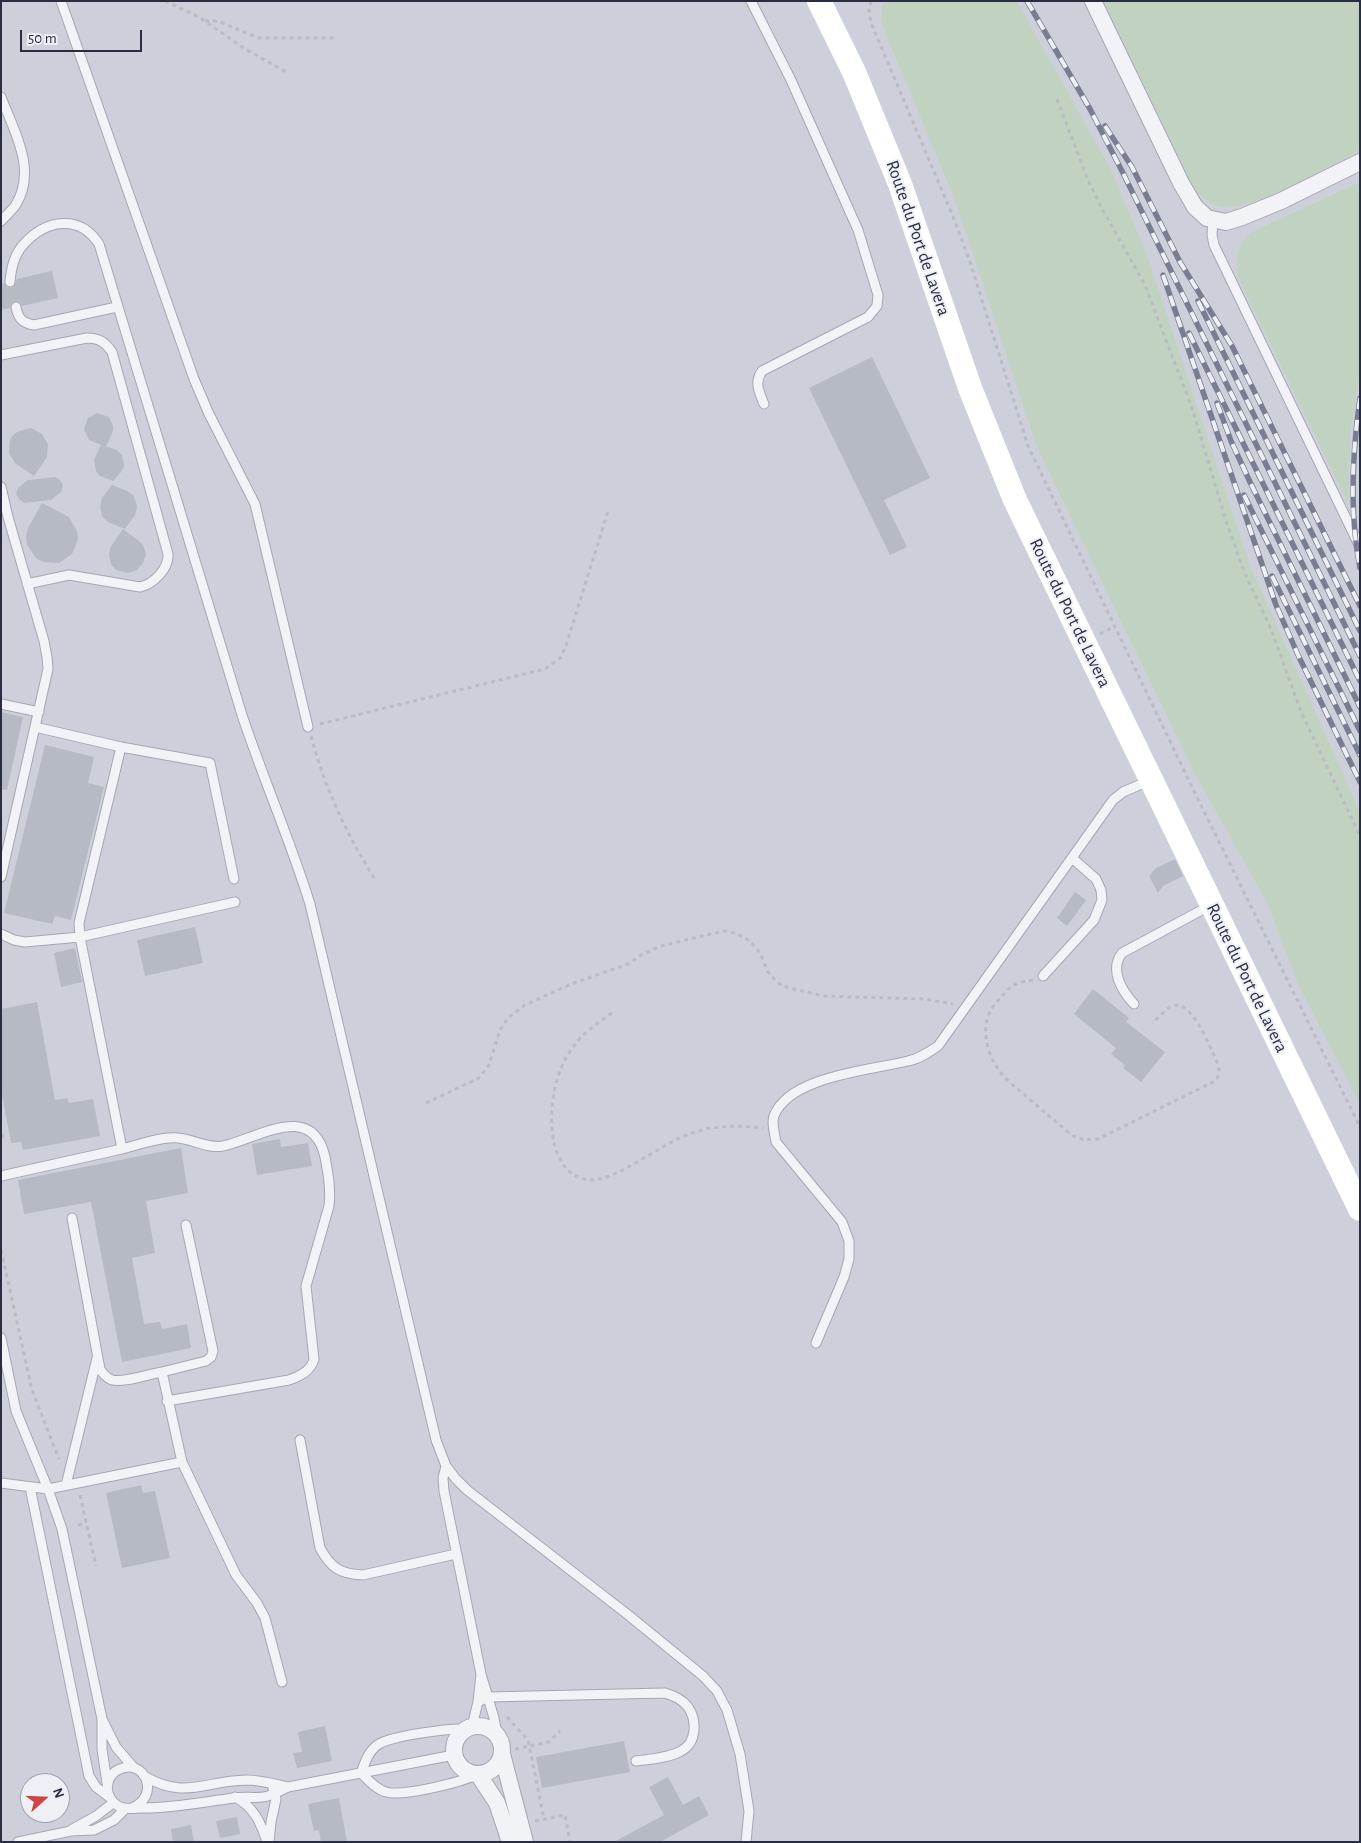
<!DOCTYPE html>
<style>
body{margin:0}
#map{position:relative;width:1361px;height:1843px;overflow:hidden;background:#dfe1e8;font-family:"Alegreya Sans",sans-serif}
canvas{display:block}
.frame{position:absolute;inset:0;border:2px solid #282d3f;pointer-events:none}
.north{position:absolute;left:20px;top:1773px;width:50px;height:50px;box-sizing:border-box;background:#eef0f6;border:1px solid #9fa2ad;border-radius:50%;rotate:70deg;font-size:14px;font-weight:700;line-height:20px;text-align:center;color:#282d3f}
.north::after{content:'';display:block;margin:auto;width:18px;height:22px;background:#ce4344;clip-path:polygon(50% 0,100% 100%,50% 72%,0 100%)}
.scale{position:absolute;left:20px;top:30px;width:122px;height:22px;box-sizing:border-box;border:2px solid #282d3f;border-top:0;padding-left:6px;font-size:15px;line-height:18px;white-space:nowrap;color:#282d3f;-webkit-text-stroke:4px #eef0f6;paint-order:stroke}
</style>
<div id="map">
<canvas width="1361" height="1843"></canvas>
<div class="frame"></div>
<div class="north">N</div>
<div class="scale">50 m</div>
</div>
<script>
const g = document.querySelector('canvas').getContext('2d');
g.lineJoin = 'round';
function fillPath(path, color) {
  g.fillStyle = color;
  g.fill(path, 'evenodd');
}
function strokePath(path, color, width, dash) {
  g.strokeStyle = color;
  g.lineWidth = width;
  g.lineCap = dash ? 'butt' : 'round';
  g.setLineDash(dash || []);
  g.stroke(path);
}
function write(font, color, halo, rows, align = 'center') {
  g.font = font + ' "Alegreya Sans",sans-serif';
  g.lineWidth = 4;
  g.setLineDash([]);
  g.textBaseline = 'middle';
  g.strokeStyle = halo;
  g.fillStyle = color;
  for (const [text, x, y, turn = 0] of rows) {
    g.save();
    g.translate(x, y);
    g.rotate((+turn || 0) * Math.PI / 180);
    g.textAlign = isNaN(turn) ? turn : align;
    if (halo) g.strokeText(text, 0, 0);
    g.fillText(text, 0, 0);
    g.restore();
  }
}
const built = new Path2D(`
 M1,1H1360V1842H1ZM30,1783H60V1813H30Z`);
const green = new Path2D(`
 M886,1H1017L1111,170L1147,255L1251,568L1360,812V1104L1297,982L1268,904L1195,774L1037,447L955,200L881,22L882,6Z
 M1103,1H1360V150C1330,165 1252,212 1222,207C1211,205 1204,199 1196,192Z
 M1360,182V372L1350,436L1348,503L1238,277C1235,258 1237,244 1252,232Z`);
const building = new Path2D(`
 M52,271L58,298L22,306L20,302L15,301L11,303L10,308L1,310V284L4,283L7,287L12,288L15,285L17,279Z
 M872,357L930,478L884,500L907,547L890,555L809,388Z
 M97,413L109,417L113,426V431L106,447L89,440L84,429L88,418Z
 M31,428L42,434L48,444L47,457L34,476L15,463L9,453L10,440L13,435L19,431Z
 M101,445L117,450L122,455L124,466L121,472L113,481L100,476L96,471L94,460Z
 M55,477L61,481L63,486L61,492L51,500L24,503L19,499L16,494L18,488L28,480Z
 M112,485L127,491L133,495L136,502L137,507L135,515L125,529L108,522L102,516L100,507L102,498Z
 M42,503L69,517L77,531L78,539L72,554L59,563L43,562L36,558L27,545L26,536L28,528Z
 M123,529L139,541L143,545L146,554L143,563L137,570L128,573L116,570L111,564L109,555L110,548Z
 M1,712L23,717L7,790L1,789Z
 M45,745L94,757L88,783L104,787L71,920L55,916L52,924L4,913Z
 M1175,859L1183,876L1163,886L1158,893L1149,876L1156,868Z
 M1075,892L1086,900L1067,926L1057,918Z
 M195,927L203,963L145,976L137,940Z
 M75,948L82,982L61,987L54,953Z
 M1093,989L1129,1018L1126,1022L1165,1052L1141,1082L1123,1068L1125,1065L1111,1054L1116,1048L1074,1014Z
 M37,1002L55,1100L67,1098L69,1103L93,1099L100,1136L23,1150L21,1142L11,1143L1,1089V1009Z
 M280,1139L281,1147L308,1143L312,1166L257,1175L252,1144Z
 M181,1148L188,1193L146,1201L155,1253L132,1258L144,1324L160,1322L162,1329L187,1324L191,1348L122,1362L91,1202L24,1214L18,1180Z
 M141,1485L143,1493L155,1491L170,1558L122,1568L106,1493Z
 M325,1726L332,1761L297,1768L293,1753L302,1752L298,1732Z
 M624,1741L630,1772L542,1788L536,1757Z
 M668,1777L683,1805L699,1796L709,1815L660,1842H614L664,1815L649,1787Z
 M339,1798L347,1842H321L319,1830L314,1831L308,1804Z
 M237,1817L240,1834L220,1838L216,1821Z
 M191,1825L194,1842H173L171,1829Z`);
const path = new Path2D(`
 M165,1L199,17L245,49L288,73
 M871,1L869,11L871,23L952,214L969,259L1028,446L1191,785L1360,1127
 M205,21H218L258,38H336
 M1057,99L1088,180L1100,205L1145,285L1192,408L1227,524L1245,574L1271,629L1301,712L1360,836
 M1100,634L1115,626
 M320,724L545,669L560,658L565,649L608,511
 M311,736C325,789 347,835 376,881
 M1033,980C1011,983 1010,987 996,1003C978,1023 986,1054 1001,1073C1008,1082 1018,1089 1026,1096C1042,1110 1057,1123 1073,1136L1084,1140L1098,1139L1215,1081C1220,1075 1220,1070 1217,1062C1210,1048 1191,995 1170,1007C1164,1011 1158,1018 1152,1023
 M612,1013C588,1029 570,1044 560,1071C547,1103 544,1176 590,1180C615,1182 663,1142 692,1133C716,1125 738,1125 763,1128
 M426,1103L479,1078L489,1065L500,1030L508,1018L525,1005L571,984L628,964L641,955L661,946L723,931L736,933L750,941L760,953L768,972L775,980L782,986L823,996L924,999L953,1004
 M1,1136H4
 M1,1250L32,1390L59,1459
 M80,1495L96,1566
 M78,1525L86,1523
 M507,1717L528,1740L544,1819
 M515,1749L549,1742L560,1731
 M535,1821L565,1815L570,1842`);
const lane = new Path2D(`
 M61,1L194,379L209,414L255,504L308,727
 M751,1L790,78L858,230L878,295L877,306L868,317L762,371C754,382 759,392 764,404
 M1,97C14,131 38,171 15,206C11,211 6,216 1,221
 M1213,219L1212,235L1214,245L1360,547
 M10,282C11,269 14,255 23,245C45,220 79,213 99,244L242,715C263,778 290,840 310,904L436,1440L446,1466L443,1478L444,1491L481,1674
 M16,307C18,318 22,323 34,325L117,307
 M1,355L87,338C99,338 105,342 112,352L168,554C169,568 154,584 140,587L69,575L27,584
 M1,487L8,517L44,641L47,657L48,669L1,877
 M1,704L39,712
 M35,727L121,747
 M1,934L14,940L25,942L80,937L235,902
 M1043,976L1094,920L1102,900L1101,890L1096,879L1072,858
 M1134,1004C1122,991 1109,970 1122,953L1211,905
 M122,1149C138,1145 162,1136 178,1138C192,1139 208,1149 223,1146C257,1139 312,1100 325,1157C328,1173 331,1189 329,1206L306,1286L314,1359C311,1371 300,1376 289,1380L167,1401
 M1,1176L122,1149L80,937L79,923L121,747L210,763L234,879
 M72,1218L100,1369C103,1374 107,1378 112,1380C124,1383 149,1374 162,1372L182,1462
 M1,1338L16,1411L48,1489L62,1529L102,1719
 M816,1343L844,1277L849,1259V1241L842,1222L776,1142C775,1134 771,1124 774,1116C789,1076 872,1070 908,1061C919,1059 929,1052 938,1046L1113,800L1123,792L1151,780
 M162,1372L206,1361L211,1357L213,1351L186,1225
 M300,1440L320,1548C331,1568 340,1574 363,1575L456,1554
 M446,1466L456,1479L467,1490L627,1614L703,1676L717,1691L727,1710L740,1754L749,1811L746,1842
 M1,1483L48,1489L182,1462L236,1575L257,1603L265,1618L282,1682
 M66,1485L97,1358
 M30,1487L89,1776L96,1787L109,1797
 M478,1702L488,1697L665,1693C674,1696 682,1699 688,1707C697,1720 697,1743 681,1751C669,1758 650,1759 636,1761
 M472,1726L478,1702L481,1674L494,1718L497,1734
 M465,1729C449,1728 392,1736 379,1744C369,1750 365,1762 361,1773C368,1780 376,1789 386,1792C403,1797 462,1782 478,1774
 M107,1783L102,1749V1719L116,1747L134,1768
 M288,1787L454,1755
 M235,1797C254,1807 261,1823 267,1842
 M132,1808C161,1796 145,1758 120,1769C114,1771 109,1777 108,1783C105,1794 113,1806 124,1808C130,1809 137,1808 143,1808C174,1808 203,1802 234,1798C245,1796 257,1799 268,1796C275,1794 282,1790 288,1787C275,1784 260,1780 246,1780C204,1781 185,1800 144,1776
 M71,1830L96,1816L113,1803
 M18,1842L71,1831L94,1830L114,1820L125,1809
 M269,1842L271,1822L276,1799L273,1788`);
const street = new Path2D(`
 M1093,1L1181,183L1195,207L1207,218L1226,222L1242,217L1281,201L1360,162
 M454 1750a24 24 0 1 1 48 0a24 24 0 1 1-48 0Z
 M502,1754L525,1842
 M478,1774L497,1803L510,1842`);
const secondary = new Path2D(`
 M819,1L854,72L900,184L970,388L1015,500L1360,1209`);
const rail = new Path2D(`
 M1027,1L1090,109L1123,173L1360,656
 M1105,126L1132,167L1180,262L1232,346L1360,606
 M1163,275L1276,605L1299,657L1360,782
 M1198,301L1360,631
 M1189,333L1360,681
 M1360,398C1352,455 1349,512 1360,568
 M1217,403L1231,441L1250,482L1360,707
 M1244,495L1360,731
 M1272,576L1360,755`);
const streetNames = [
 ["Route du Port de Lavera",918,238,71],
 ["Route du Port de Lavera",1070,613,64],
 ["Route du Port de Lavera",1247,978,64]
];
fillPath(built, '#cdd0da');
fillPath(green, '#c2d2c0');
fillPath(building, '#b6bac5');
strokePath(lane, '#a4a7b2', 11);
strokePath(street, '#a4a7b2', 18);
strokePath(path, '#b9bcc3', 3, [4, 4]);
strokePath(lane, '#f1f3f7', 9);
strokePath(street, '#f1f3f7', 16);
strokePath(secondary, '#fff', 24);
strokePath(rail, '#787e92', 5.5);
strokePath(rail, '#eef0f6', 4, [11]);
write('18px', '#282d3f', '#eef0f6', streetNames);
</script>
